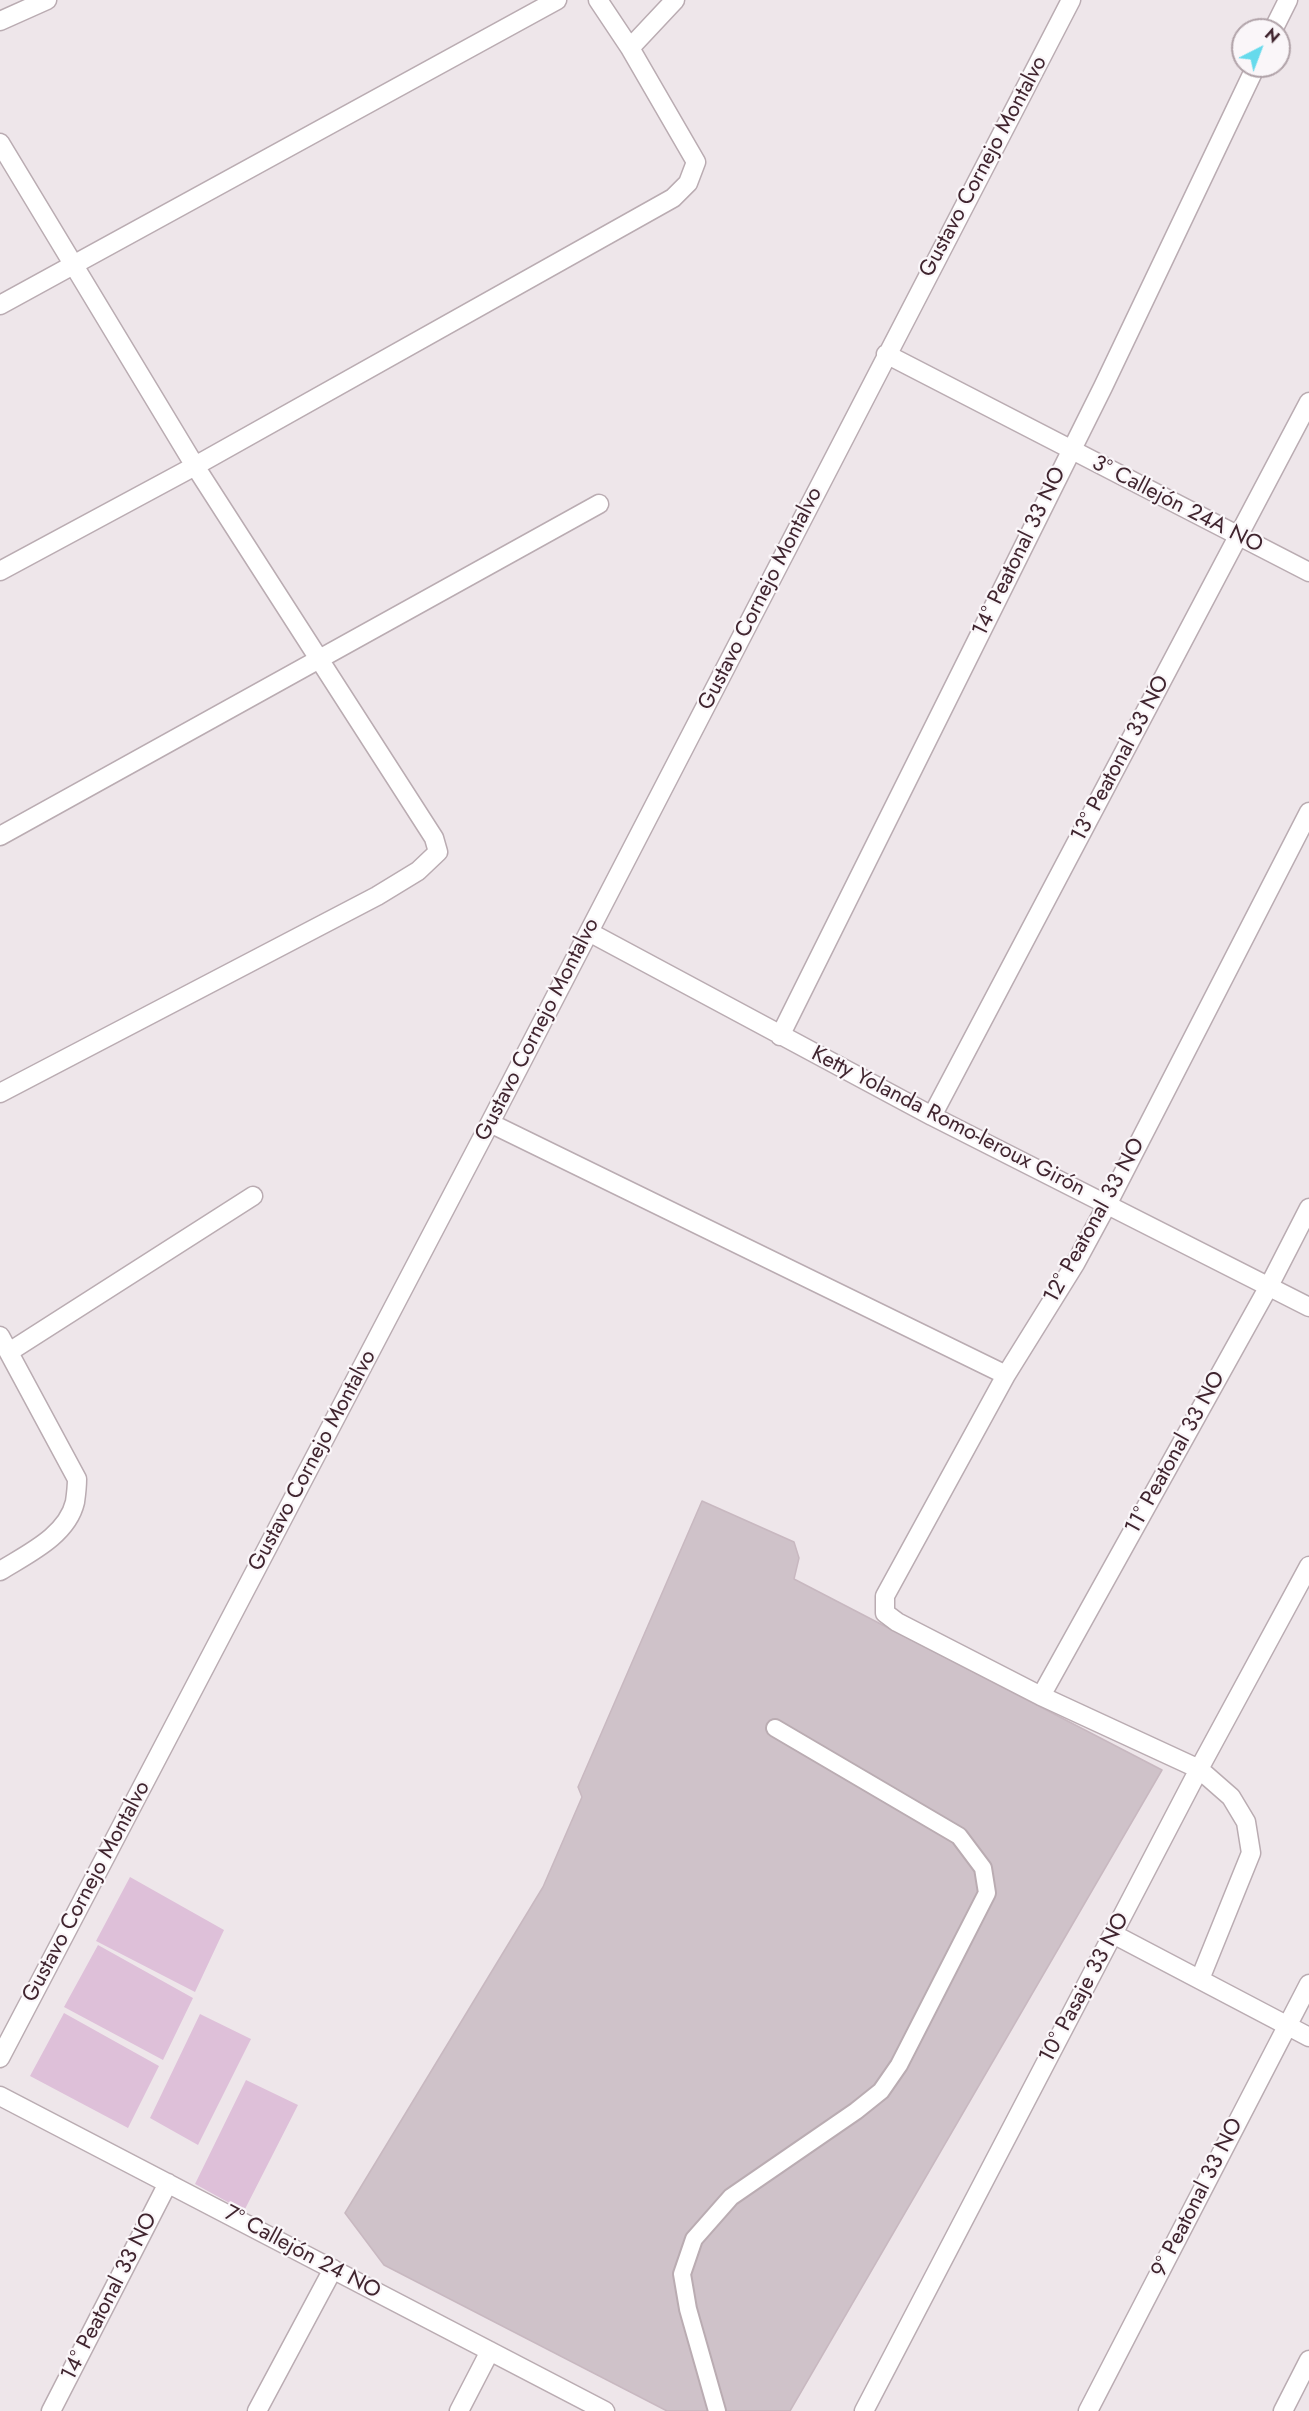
<!DOCTYPE html>
<meta charset="utf-8">
<style>
body{margin:0}
#map{position:relative;width:1309px;height:2411px;overflow:hidden;background:#eee6ea;font-family:Jost,sans-serif}
canvas{display:block}
.north{position:absolute;left:1231px;top:18px;width:60px;height:60px;box-sizing:border-box;background:#faf6f9;border:2px solid #b0a2a8;border-radius:50%;rotate:42deg;font-size:16px;font-weight:700;line-height:24px;text-align:center;color:#40252f}
.north::after{content:'';display:block;margin:auto;width:21px;height:27px;background:#66daec;clip-path:polygon(50% 0,100% 100%,50% 72%,0 100%)}
</style>
<div id="map">
<canvas width="1309" height="2411"></canvas>
<div class="north">N</div>
</div>
<script>
const g = document.querySelector('canvas').getContext('2d');
g.lineJoin = 'round';
function fillPath(path, color) {
  g.fillStyle = color;
  g.fill(path, 'evenodd');
}
function strokePath(path, color, width, dash) {
  g.strokeStyle = color;
  g.lineWidth = width;
  g.lineCap = dash ? 'butt' : 'round';
  g.setLineDash(dash || []);
  g.stroke(path);
}
function write(font, color, halo, rows, align = 'center') {
  g.font = font + ' Jost,sans-serif';
  g.lineWidth = 4.5;
  g.setLineDash([]);
  g.textBaseline = 'middle';
  g.strokeStyle = halo;
  g.fillStyle = color;
  for (const [text, x, y, turn = 0] of rows) {
    g.save();
    g.translate(x, y);
    g.rotate((+turn || 0) * Math.PI / 180);
    g.textAlign = isNaN(turn) ? turn : align;
    if (halo) g.strokeText(text, 0, 0);
    g.fillText(text, 0, 0);
    g.restore();
  }
}
const green = new Path2D(`
 M130,1877L224,1930L195,1992L96,1941Z
 M98,1945L193,1998L163,2060L64,2007Z
 M64,2013L159,2066L128,2128L30,2076Z
 M200,2014L251,2039L198,2145L150,2118Z
 M246,2080L298,2105L244,2211L195,2184Z`);
const building = new Path2D(`
 M702,1501L794,1542L799,1558L794,1579L1162,1770L790,2411H667L384,2265L345,2213L543,1887L582,1797L578,1787Z`);
const lane = new Path2D(`
 M717,2411L688,2309L682,2274L694,2239L731,2197L856,2111L881,2091L899,2065L987,1893L983,1868L959,1836L775,1728`);
const street = new Path2D(`
 M598,0L630,48L675,0
 M0,21L47,0
 M1273,30L1288,0
 M0,143L195,466L434,838L438,852L418,871L377,896L0,1093
 M0,305L557,0
 M886,354L1309,572
 M0,571L195,466L673,198L688,183L696,162L630,48
 M0,836L599,504
 M589,932L932,1116L1309,1307
 M780,1036L1103,387L1256,66
 M932,1116L1309,402
 M490,1123L1006,1375
 M0,1336L77,1479C77,1487 76,1495 75,1502C67,1536 27,1554 0,1571
 M9,1352L253,1196
 M1041,1696L1269,1286L1309,1208
 M1113,1934L1309,2037
 M1200,1979L1251,1853L1246,1822L1231,1797L1199,1769L1041,1696L897,1622L885,1613V1596L1006,1375L1075,1264L1108,1203L1309,812
 M0,2058L490,1123L1071,0
 M0,2096L605,2411
 M51,2411L168,2183
 M257,2411L333,2269
 M459,2411L490,2351
 M864,2411L1199,1769L1309,1566
 M1088,2411L1309,1984
 M1283,2411L1309,2360`);
const streetNames = [
 ["Gustavo Cornejo Montalvo",984,167,-62],
 ["3° Callejón 24A NO",1177,505,27],
 ["14° Peatonal 33 NO",1020,552,-64],
 ["Gustavo Cornejo Montalvo",761,599,-63],
 ["13° Peatonal 33 NO",1121,759,-62],
 ["Gustavo Cornejo Montalvo",538,1030,-63],
 ["Ketty Yolanda Romo-leroux Girón",948,1122,27],
 ["12° Peatonal 33 NO",1095,1221,-61],
 ["11° Peatonal 33 NO",1176,1453,-61],
 ["Gustavo Cornejo Montalvo",313,1461,-62],
 ["Gustavo Cornejo Montalvo",87,1892,-62],
 ["10° Pasaje 33 NO",1085,1988,-62],
 ["9° Peatonal 33 NO",1198,2198,-63],
 ["7° Callejón 24 NO",302,2253,28],
 ["14° Peatonal 33 NO",110,2297,-63]
];
fillPath(green, '#dec0d9');
fillPath(building, '#cfc2c9');
strokePath(building, '#c8b8c0', 1.5);
strokePath(lane, '#baacb2', 20);
strokePath(street, '#baacb2', 21);
strokePath(lane, '#fff', 16);
strokePath(street, '#fff', 18);
write('22px', '#40252f', '#faf6f9', streetNames);
</script>
